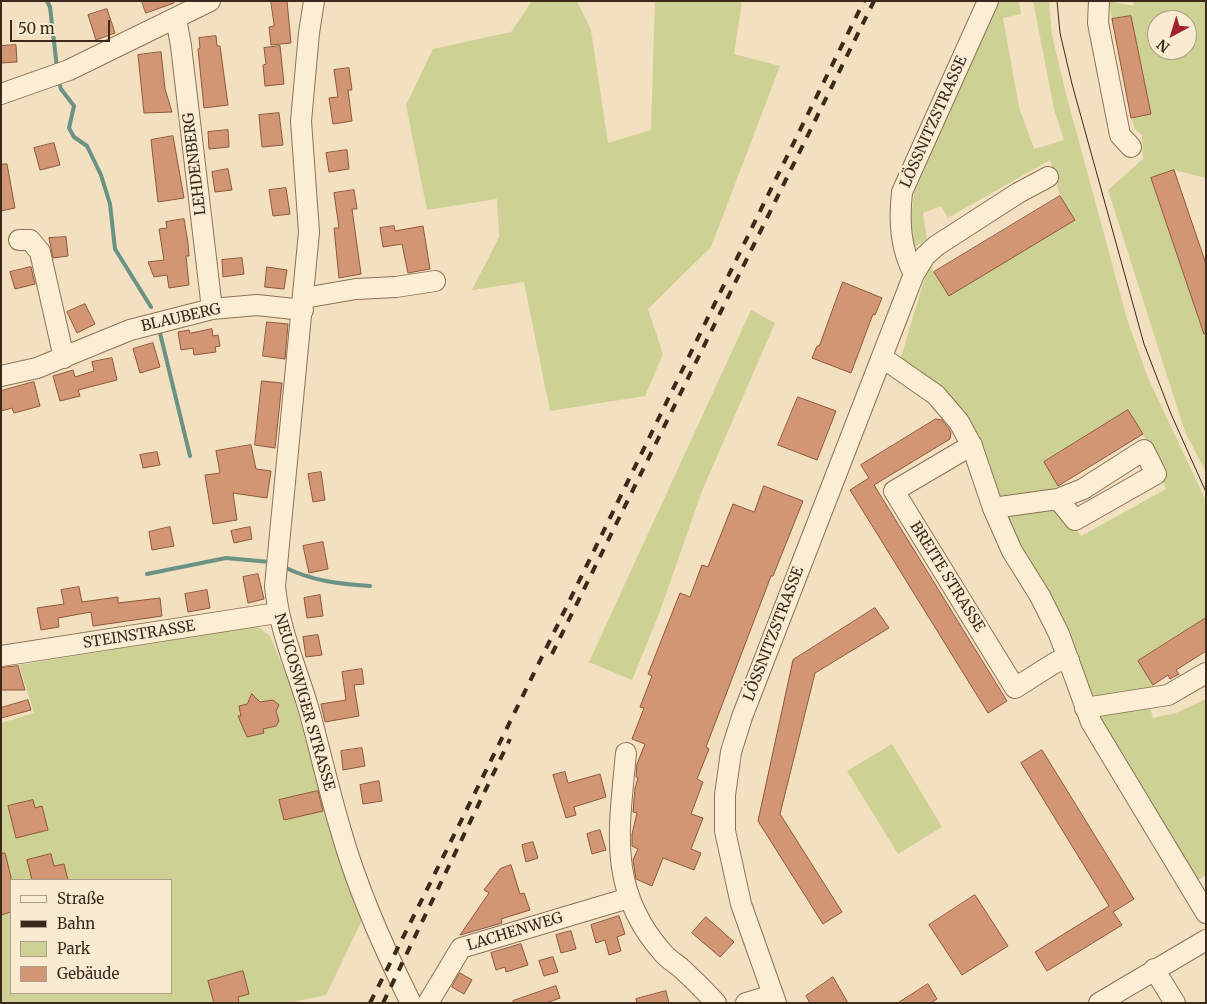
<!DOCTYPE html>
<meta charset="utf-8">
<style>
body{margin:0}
#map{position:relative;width:1207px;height:1004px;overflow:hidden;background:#f2e0c1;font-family:Merriweather,serif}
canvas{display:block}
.frame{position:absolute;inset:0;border:2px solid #3b2a1c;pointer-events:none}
.legend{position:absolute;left:10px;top:879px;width:162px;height:115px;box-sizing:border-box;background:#f8ebd1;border:1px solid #ac9e89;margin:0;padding:6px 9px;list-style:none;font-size:15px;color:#3b2a1c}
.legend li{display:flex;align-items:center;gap:10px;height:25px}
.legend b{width:25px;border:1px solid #ac9e89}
.north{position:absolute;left:1147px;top:10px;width:50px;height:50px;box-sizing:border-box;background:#f8ebd1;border:1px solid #ac9e89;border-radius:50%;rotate:219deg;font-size:14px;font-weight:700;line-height:20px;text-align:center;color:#3b2a1c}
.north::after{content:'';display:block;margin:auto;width:18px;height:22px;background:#a1222a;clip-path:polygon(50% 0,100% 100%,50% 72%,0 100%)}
.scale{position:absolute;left:10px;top:20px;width:100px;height:22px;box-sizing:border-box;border:2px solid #3b2a1c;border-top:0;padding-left:6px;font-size:15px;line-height:18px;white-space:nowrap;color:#3b2a1c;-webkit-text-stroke:4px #f8ebd1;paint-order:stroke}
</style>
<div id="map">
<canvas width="1207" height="1004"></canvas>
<div class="frame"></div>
<ul class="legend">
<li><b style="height:6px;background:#fbeed5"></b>Straße</li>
<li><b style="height:6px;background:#3b2a1c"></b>Bahn</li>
<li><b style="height:14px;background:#cdd194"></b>Park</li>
<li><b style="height:14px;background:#d39674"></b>Gebäude</li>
</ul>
<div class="north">N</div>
<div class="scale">50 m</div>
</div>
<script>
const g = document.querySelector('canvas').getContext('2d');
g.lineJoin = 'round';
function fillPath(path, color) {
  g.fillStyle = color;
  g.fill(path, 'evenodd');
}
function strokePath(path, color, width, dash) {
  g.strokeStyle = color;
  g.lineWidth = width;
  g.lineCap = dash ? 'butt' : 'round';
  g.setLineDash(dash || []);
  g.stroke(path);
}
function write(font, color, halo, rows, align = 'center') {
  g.font = font + ' Merriweather,serif';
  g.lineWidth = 5;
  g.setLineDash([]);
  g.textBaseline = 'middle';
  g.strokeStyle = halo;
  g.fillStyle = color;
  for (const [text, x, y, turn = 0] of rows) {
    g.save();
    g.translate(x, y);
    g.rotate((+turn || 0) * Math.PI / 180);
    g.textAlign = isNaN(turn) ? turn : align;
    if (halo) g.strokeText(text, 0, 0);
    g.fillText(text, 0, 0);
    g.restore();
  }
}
const green = new Path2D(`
 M532,1H577L591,30L608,143L651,130L655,1H742L734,54L780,66L711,247L648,309L663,354L645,396L550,411L524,282L472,290L499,237L497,199L427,210L406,105L433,49L511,32Z
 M996,1H1019L1021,14L1003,18L1019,107L1034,149L1064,140L1054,109L1033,1H1049L1052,35L1065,90L1127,319L1148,378L1206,501V618L1139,661L1153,685L1155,695L1147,697L1153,718L1176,713L1206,699V875L1193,883L1090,706L972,449L898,367L929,264L949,296L1074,220L1060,196L1050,160L948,218L941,206L923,213L927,240L914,247L911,219L915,185ZM1128,411L1143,434L1166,489L1081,536L1067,516L1040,498L1058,486L1044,462Z
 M1109,1L1133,6L1134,1H1206V178L1174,170L1151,178L1206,340V472L1185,432L1108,190L1143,159L1142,135L1135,129L1131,118L1151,114L1131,16L1112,19ZM1157,20H1187V50H1157Z
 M751,310L775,323L702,491L659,614L632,680L589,662Z
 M257,626L270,636L289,681L334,841L362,920L326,995L289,1003H1V723L34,713L19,665ZM11,880H171V993H11Z
 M892,744L942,827L898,854L847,771Z`);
const stream = new Path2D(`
 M47,1L50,7L57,68
 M58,79L61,89L74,106L69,128L74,137L87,146L101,175L110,204L115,249L151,307
 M159,329L190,456
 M284,567C312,581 339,584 370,586
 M147,574L226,558L270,562`);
const building = new Path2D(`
 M142,1H174V3L146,13Z
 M271,1H287L291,43L271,45L269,27L274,26Z
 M107,9L115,33L96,40L88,15Z
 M1131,16L1151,114L1131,118L1112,19Z
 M216,36L217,46H220L228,105L204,108L198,49L200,48L199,38Z
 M16,45L17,62L1,63V46Z
 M280,46L284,84L265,86L263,65L266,64L264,48Z
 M161,52L165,89L172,112L144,113L138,55Z
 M349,68L352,90H348L352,121L333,124L329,98L338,97L334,70Z
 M279,113L283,145L262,147L259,115Z
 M228,130L229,147L209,149L208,132Z
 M173,136L184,198L158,202L151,140Z
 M54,143L60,165L40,170L34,148Z
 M347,150L349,169L329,172L326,153Z
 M1,164H7L15,208L1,211Z
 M228,169L232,190L215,192L212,172Z
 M1174,170L1206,264V334H1204L1151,178Z
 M286,188L290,214L273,216L269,190Z
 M354,190L357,209H352L361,274L339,278L334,228H339L334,193Z
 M1060,196L1075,220L949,296L934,272Z
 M184,219L188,243L189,256H186L189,285L169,288L167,275L154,277L148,262L164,260L159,229L167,228L166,222Z
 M394,226L395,231L423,226L430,269L408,273L402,244L383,247L380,228Z
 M66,237L68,256L53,258L49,238Z
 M242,258L244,274L223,277L222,260Z
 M31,267L35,284L15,289L10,272Z
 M267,267L287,270L284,289L265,287Z
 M843,282L882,298L875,315L873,314L851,373L812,358L817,346H819Z
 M85,304L95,324L77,333L67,312Z
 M267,322L288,324L285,359L263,356Z
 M212,329L213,336L218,335L220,346L215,347L216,352L194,355L193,348L181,350L178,332L189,330L190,333Z
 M153,343L160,367L140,373L133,349Z
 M112,358L117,380L78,390L80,396L60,401L53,376L73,370L75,377L94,371L92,362Z
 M262,381L282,383L275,448L255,445Z
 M34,382L40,406L14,413L12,408L1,411V391Z
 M798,397L836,411L817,460L778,445Z
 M1128,410L1143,434L1058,486L1044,462Z
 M936,419L942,420L949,429L951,433L950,439L874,485L1007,701L988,713L850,490L869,478L861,465Z
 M251,445L256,469L271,471L267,498L233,493L237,520L213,524L205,475L220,473L216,451Z
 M157,452L160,465L143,468L140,455Z
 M321,472L325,500L313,502L308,474Z
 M764,486L803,501L773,576H771L706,747L709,749L697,779L703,782L691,814L703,818L691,849L701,853L694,870L663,858L652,886L636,879L633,860L638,849L632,846V834L637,813L633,812L635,788L638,778L636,777L637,764L645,744L632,739L644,708L640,707L652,676L648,674L680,593L690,597L702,565L708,567L733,504L754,512Z
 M170,527L174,546L152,550L149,532Z
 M250,527L252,539L234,543L231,531Z
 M323,542L328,569L309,573L303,546Z
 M258,574L264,599L248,603L243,577Z
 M79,587L82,602L118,597V603L160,598L162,616L93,626L91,612L58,618L59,627L41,630L37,608L64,604L61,590Z
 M207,590L210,608L188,612L185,594Z
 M320,595L323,616L307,618L304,598Z
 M875,608L889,628L815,673L780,814L842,912L823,924L758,821L793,660Z
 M1206,618V651L1176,670L1179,674L1170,679L1168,675L1153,685L1138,661Z
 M318,635L322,655L306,657L303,637Z
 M18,666L25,690H1V668Z
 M362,669L364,684L354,685L359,716L325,722L321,704L346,700L342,672Z
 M252,694L260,702L273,700L279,705L276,711L279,721L276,726L263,729L264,733L247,737L238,716H241L239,706L247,704Z
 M28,700L31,710L1,718V708Z
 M362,748L365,766L343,770L341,751Z
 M1042,750L1134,899L1113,912L1122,925L1047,971L1035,952L1109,906L1021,763Z
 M565,772L568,783L600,774L606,797L574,807L576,815L566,818L553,775Z
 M379,781L382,801L363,804L360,785Z
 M318,791L323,811L284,820L279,800Z
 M33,800L35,808L42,806L48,830L16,838L8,806Z
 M600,830L606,850L592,854L587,834Z
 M533,842L538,858L526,862L522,845Z
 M1,853H5L11,877V912L1,915Z
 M51,854L54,866L64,864L68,880H32L27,860Z
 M511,865L520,894L524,893L530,910L501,919L502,923L460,935L489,893L484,890L500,869Z
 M975,895L1008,946L962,975L929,925Z
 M619,916L625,934L617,937L621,951L609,955L605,940L596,943L591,925Z
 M706,917L734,942L720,957L692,933Z
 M571,931L576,949L561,953L556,935Z
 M521,944L528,965L506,972L505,967L496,970L491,953Z
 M553,957L558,972L544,976L539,961Z
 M243,971L249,994L238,997L239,1003H214L208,981Z
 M460,973L472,980L464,994L452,987Z
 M833,977L848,1003H810L806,996Z
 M928,984L937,999L931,1003H898Z
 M556,986L560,998L546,1003H513V1001Z
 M666,991L669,1003H637L636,999Z`);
const minor = new Path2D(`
 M314,1L309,33L301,121L309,232L275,586C279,630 297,669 309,710C320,750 329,791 341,831C358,891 383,947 411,1003
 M1099,1L1098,23L1120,135L1131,147
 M176,18L181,46L212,309
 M1,94L69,70L210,1
 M19,240H30L40,252L64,358
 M914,274C900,248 899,221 902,192L988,1
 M304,298L356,289L396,287L435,281
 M883,358L936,395L959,422L972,446L993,508L1012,551L1040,596L1059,634L1091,722L1206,913
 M1,376L37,368L130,330L212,309L257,305L303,310
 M972,445L894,491L1015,688L1056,662L1069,660
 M993,508L1058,499L1083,489L1144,450L1156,474L1075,520L1058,499
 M1,656L277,613
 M1085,708L1168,695L1206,673
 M626,753C619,830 607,890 663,953C668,959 675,963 681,968C693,979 705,991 716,1003
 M1154,969L1175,1003
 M428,1003L461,948L629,898
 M746,1003L773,995
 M776,1003L741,904L725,831V795L731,752L742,717L914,274L925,256L936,246L1018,193L1048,177
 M1099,1003L1206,940`);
const tram = new Path2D(`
 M1057,1L1060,33L1072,84L1144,344L1171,414L1206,492`);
const rail = new Path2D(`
 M552,654L874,1
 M370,1003C538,670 698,334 864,1
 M383,1003L510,739`);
const streetNames = [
 ["LÖSSNITZSTRASSE",934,122,-66],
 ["LEHDENBERG",195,164,-97],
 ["BLAUBERG",181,318,-13],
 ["BREITE STRASSE",947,577,58],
 ["LÖSSNITZSTRASSE",774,634,-69],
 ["STEINSTRASSE",139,635,-9],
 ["NEUCOSWIGER STRASSE",304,702,74],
 ["LACHENWEG",515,932,-17]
];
fillPath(green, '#cdd194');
strokePath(stream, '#6a9386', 4);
fillPath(building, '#d39674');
strokePath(building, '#8e573b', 1);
strokePath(minor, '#8d7157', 22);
strokePath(minor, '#fbeed5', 20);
strokePath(tram, '#3b2a1c', 1);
strokePath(rail, '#3b2a1c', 4, [9, 9]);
write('15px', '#3b2a1c', '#f8ebd1', streetNames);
</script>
